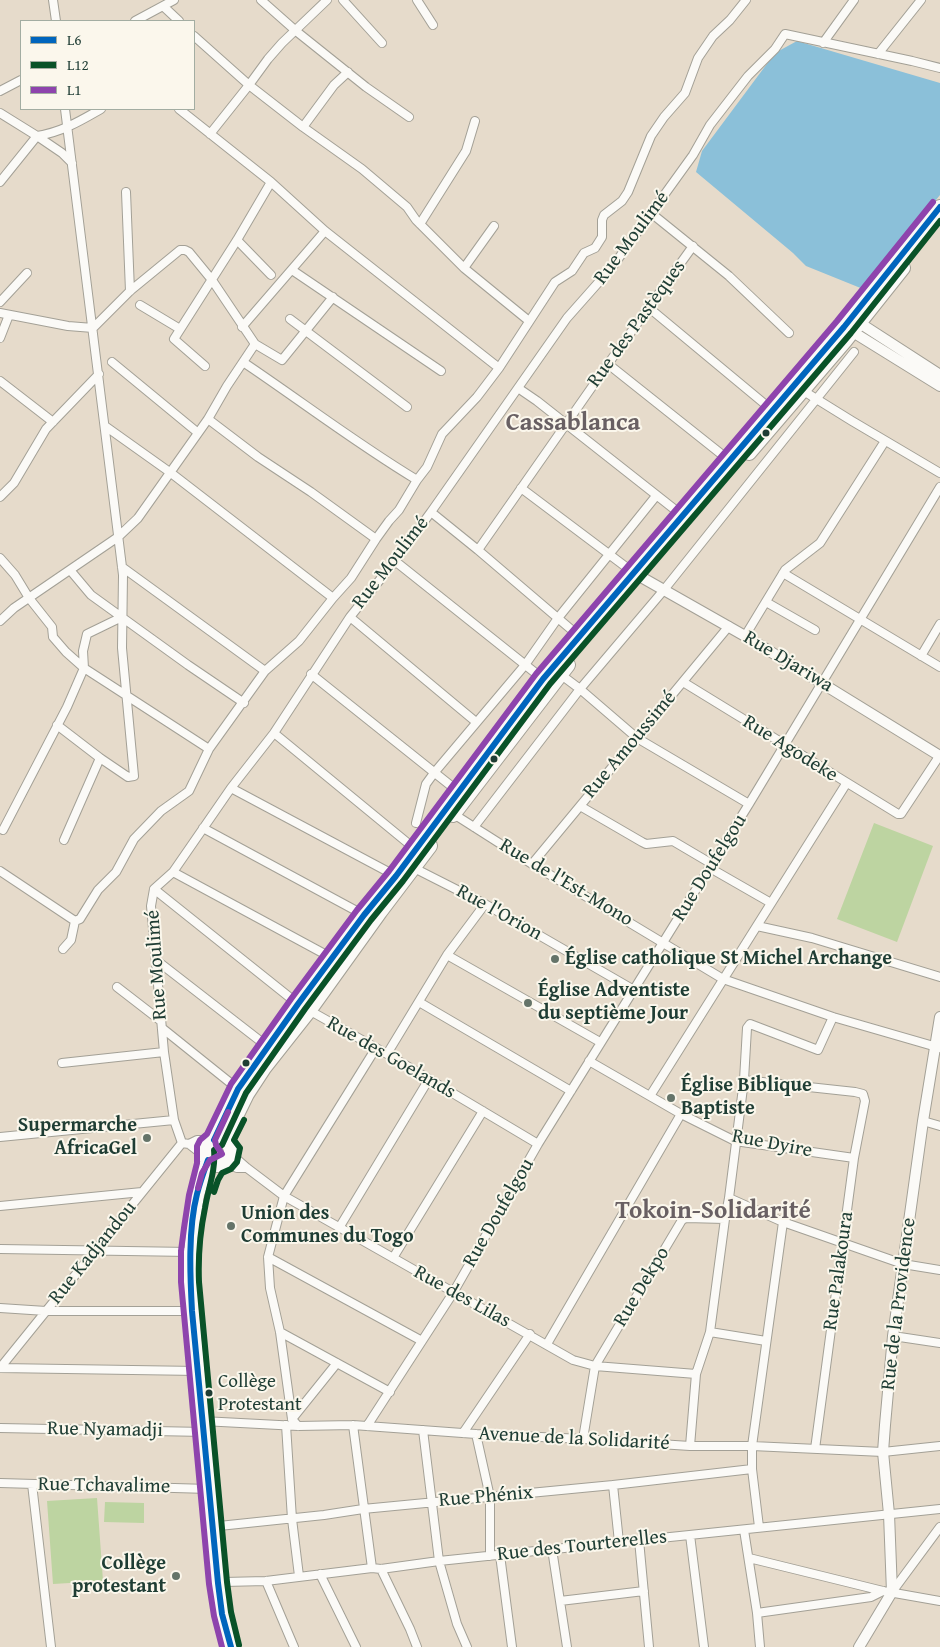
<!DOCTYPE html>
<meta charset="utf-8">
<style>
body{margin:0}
#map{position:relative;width:940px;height:1647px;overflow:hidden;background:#e6dbcb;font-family:"Gentium Book Plus",serif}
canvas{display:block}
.legend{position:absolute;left:20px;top:20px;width:175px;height:90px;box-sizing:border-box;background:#fbf7ec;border:1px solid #a3ada2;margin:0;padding:6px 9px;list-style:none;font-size:15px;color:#1f3d34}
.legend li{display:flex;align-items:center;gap:10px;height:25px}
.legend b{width:25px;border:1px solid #a3ada2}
</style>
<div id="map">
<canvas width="940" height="1647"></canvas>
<ul class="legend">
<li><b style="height:6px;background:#0065bd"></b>L6</li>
<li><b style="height:6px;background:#095228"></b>L12</li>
<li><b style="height:6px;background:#8e44ad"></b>L1</li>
</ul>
</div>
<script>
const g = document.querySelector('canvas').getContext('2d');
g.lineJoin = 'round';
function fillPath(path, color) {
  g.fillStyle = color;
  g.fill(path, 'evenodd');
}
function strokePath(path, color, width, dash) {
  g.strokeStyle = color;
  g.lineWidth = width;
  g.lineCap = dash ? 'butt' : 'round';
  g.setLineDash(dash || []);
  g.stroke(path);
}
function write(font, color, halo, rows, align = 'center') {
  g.font = font + ' "Gentium Book Plus",serif';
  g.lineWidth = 4;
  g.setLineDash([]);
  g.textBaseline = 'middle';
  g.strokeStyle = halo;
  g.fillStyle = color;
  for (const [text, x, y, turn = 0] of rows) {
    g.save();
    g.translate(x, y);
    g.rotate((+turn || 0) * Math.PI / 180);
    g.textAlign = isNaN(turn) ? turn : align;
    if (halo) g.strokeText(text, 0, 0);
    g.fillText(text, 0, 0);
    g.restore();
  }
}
const green = new Path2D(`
 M874,823L933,846L897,942L837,919Z
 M97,1498L103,1581L53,1584L47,1501Z
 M105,1502L144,1503V1523L104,1522Z`);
const water = new Path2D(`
 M797,41L940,83V195L863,289L806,266L793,253L696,172L702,151L775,53Z`);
const street = new Path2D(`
 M53,0L56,21
 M261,0L296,31L366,87L409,117
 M343,0L382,43
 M417,0L433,25
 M163,6L179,21
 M135,21L174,0
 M194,36L249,85L303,127L334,85L348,72
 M823,43L854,0
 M878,54L921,0
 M0,91L21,80
 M179,109L271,182L325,231L499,368
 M0,113L37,136C62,132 80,121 101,109
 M303,127L362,169L407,207L416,220L464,268L529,321
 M210,134L249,85L268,59L282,43L327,0
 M0,182L37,136L62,153L72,163
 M126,192L130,291
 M651,213L729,276L789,333
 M420,224L466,151L475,121
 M237,240L271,275
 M464,268L494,226
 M292,270L441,371
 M0,302L27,273
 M140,305L180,329
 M648,307L772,410
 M0,313L68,326L93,328L130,291L180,250H185L189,252L212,280L255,344L227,386L208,419L138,518L118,537L14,608L0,621
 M290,319L407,407
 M242,327L325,231
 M0,338L9,315
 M255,344L282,360L333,297
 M112,362L197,432
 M243,362C301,401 357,444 417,480
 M608,364L730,461
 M205,366L174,339L237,240L271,182
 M0,381L53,422
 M518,388L537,401L683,516
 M802,390L852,421L940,473
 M208,419L258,457L311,492L376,539
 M105,426L171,473L333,598
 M521,488L634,573
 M0,497L14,483L46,429L99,374
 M431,512L478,550L580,637
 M478,550L608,364L693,246
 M0,558L15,575L29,598L52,627L53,637L66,652L84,668L209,749
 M395,561L543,679
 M122,567L265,671
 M70,570L91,595L188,665L244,703
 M783,573L940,667
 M766,602L815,630
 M350,617L476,722
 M745,636L785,570L820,543L885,441
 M921,656L940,624
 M311,674L460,793
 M560,674L580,689L637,738L749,804
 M683,682L898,814H901L940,755
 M57,725L100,758L128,777L134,776L122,648L123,575L65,109
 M274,733L409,844L414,852
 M231,788L396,876
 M580,806L642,842L646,844L673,841L712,864
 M452,813L532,864L723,979L833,1017L940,1048
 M416,823L426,784L434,773L525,665L558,618L656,496
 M474,827L580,689L663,591L854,352
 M203,828L364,915
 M3,830L67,707L84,668L83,651L87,634L122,617
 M64,840L100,758
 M532,864L729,626
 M414,868L485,904L634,990
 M710,868L771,903
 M0,871L75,921L80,919L98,890L116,872L134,839L161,811L189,791L209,749L265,671L299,641L333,598L351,578L376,539L389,521L399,510L417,480L427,467L442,434L477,397L499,368L555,282L572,271L584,253L595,248L602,237V220L604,215L622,201L628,192L651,136L664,117L685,93L698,58L713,36L730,20L746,0
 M173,872L332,958
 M154,889L298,1004L387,1054L538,1144
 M757,926L812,938L940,977
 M63,949L71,940L75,921
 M447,955L600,1042
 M156,960L268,1047
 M117,987L161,1021
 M419,1002L571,1091
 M162,1028L238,1089
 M387,1054L447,955L485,904
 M589,1061L681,1114L735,1141L854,1158
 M62,1063L164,1052
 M744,1080L855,1092L863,1094L865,1101L854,1158L815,1449
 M650,1096L846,784
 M923,1121L940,1126
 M0,1137L174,1120
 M182,1143L174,1120L164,1052L151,906L154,889L173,872L231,788L274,733L350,617L395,561L431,512L567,318L613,266L693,155L710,125L748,76L775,49L785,34L912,61L940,68
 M182,1143L189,1144L207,1158
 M189,1144L197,1140H212
 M231,1154L247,1168L284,1196L573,1360L595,1366L696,1374
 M226,1163L237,1168H247
 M729,1198L783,1222L903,1264L940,1270
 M0,1206L142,1192
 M339,1228L429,1079
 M0,1249L190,1252
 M268,1257L422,1341
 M393,1258L483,1111
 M0,1308L46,1311H192
 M280,1332L390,1392
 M710,1332L766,1341
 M893,1336L940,1343
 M547,1344L681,1114
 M0,1368L182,1143
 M0,1368L198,1371
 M292,1419L337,1363
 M202,1421L298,1426L353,1425L476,1434L583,1439L690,1446H752L883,1452L940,1446
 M286,1425L292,1519L299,1576
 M353,1425L372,1568
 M298,1426L292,1419L280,1332L270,1288L268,1257L284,1196L376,1048
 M367,1426L453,1293L538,1144L749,804L940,487
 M0,1428L205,1432
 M423,1430L439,1561L457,1624L467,1647
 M463,1433L530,1334
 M476,1434L490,1497V1556
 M583,1439L595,1366L682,1220L686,1218L725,1219
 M690,1446L696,1374L710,1332L725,1219L729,1198L744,1080L747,1028L750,1024L818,1050L833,1017
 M0,1483L209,1489
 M32,1484L51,1647
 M613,1485L619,1542
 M219,1526L324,1515L363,1509L613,1485L752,1469
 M759,1527L752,1469V1446L783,1222
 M744,1530L757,1613L760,1647
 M690,1535L704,1647
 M639,1540L649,1647
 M552,1549L567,1647
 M500,1555L512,1647
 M749,1558L883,1591L940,1601
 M381,1569L410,1629L417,1647
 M320,1574L356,1647
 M266,1581L294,1647
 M224,1582L266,1581L372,1568L381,1569L439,1561L940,1509
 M892,1592L940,1527
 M560,1601L644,1591
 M757,1613L871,1597L883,1591`);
const secondary = new Path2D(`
 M855,320L940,375
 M848,329L940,386
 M634,573L745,636L940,756
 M859,1647L892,1592L889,1514L883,1452L885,1425L893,1336L923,1121L940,1017`);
const highway = new Path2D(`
 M749,453L845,341L903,268
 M453,815L568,665
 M205 1152a13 13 0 1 1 26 0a13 13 0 1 1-26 0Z
 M214,1140L238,1089L298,1004L364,915L396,876L543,679L844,327L940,207
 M224,1141L247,1094L264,1068L309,1011L380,912L430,846
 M208,1160L197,1195L194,1215L190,1268L192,1311L218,1583L222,1614L231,1647`);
const bus1 = new Path2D(`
 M214,1140L238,1089L298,1004L364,915L396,876L543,679L844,327L940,207
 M208,1160C204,1171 200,1182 197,1194C188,1229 190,1275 192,1311L218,1583L222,1614L231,1647`);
const bus2 = new Path2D(`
 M214,1192L218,1180L222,1173L231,1169L237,1162L240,1148L234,1140L244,1120
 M239,1645L231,1612L227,1582L199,1282C198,1257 200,1232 205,1208C208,1189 216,1170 214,1150L222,1145L246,1093L305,1009L371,920L403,881L550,684L851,333L940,221`);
const bus3 = new Path2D(`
 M198,1188L202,1173L210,1160L222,1154L216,1145L215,1140L228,1112
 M222,1647L214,1616L209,1584L181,1282V1251L184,1228L189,1195L197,1163V1146L200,1140L207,1134L231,1084L291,999L357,910L389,871L536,674L837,321L933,202`);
const markers = [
 [766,433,4.5,"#1f3d34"],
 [494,759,4.5,"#1f3d34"],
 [555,959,5,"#657469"],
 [528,1003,5,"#657469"],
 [246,1063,4.5,"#1f3d34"],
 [671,1098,5,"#657469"],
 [147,1138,5,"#657469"],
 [231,1226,5,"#657469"],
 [209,1393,4.5,"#1f3d34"],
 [176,1576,5,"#657469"]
];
const busNames = [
 ["Collège",218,1382],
 ["Protestant",218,1405]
];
const streetNames = [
 ["Rue Moulimé",632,238,-53],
 ["Rue des Pastèques",637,324,-54],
 ["Rue Moulimé",391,563,-52],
 ["Rue Djariwa",788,662,31],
 ["Rue Amoussimé",630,745,-50],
 ["Rue Agodeke",790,749,32],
 ["Rue Doufelgou",710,868,-58],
 ["Rue de l'Est-Mono",566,883,31],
 ["Rue l'Orion",499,913,29],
 ["Rue Moulimé",157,965,-94],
 ["Rue des Goelands",391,1058,30],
 ["Rue Dyire",772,1144,11],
 ["Rue Doufelgou",499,1213,-60],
 ["Rue Kadjandou",93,1253,-51],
 ["Rue Palakoura",839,1271,-82],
 ["Rue Dekpo",642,1287,-59],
 ["Rue des Lilas",462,1297,29],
 ["Rue de la Providence",899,1304,-83],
 ["Rue Nyamadji",105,1430,1],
 ["Avenue de la Solidarité",574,1439,3],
 ["Rue Tchavalime",104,1486,1],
 ["Rue Phénix",486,1497,-5],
 ["Rue des Tourterelles",582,1546,-6]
];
const poiNames = [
 ["Église catholique St Michel Archange",565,959],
 ["Église Adventiste",538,991],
 ["du septième Jour",538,1014],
 ["Église Biblique",681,1086],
 ["Baptiste",681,1109],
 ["Supermarche",137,1126,"right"],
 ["AfricaGel",137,1149,"right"],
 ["Union des",241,1214],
 ["Communes du Togo",241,1237],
 ["Collège",166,1564,"right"],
 ["protestant",166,1587,"right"]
];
const districtNames = [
 ["Cassablanca",573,424],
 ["Tokoin-Solidarité",713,1212]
];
fillPath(green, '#bdd4a1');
fillPath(water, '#8bc0d9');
strokePath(street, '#a3a096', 10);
strokePath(secondary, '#a3a096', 12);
strokePath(highway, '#a3a096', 16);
strokePath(street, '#fbfaf7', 8);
strokePath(secondary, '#fbfaf7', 10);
strokePath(highway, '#fbfaf7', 14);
strokePath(bus1, '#0065bd', 6);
strokePath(bus2, '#095228', 6);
strokePath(bus3, '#8e44ad', 6);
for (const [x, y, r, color] of markers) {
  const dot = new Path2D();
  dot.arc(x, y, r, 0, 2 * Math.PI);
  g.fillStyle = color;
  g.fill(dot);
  strokePath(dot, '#fbf7ec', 2);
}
write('19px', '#1f3d34', '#fbf7ec', busNames, 'left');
write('20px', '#1f3d34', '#fbf7ec', streetNames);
write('bold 20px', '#1f3d34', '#fbf7ec', poiNames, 'left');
write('bold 25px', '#696063', '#fbf7ec', districtNames);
</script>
